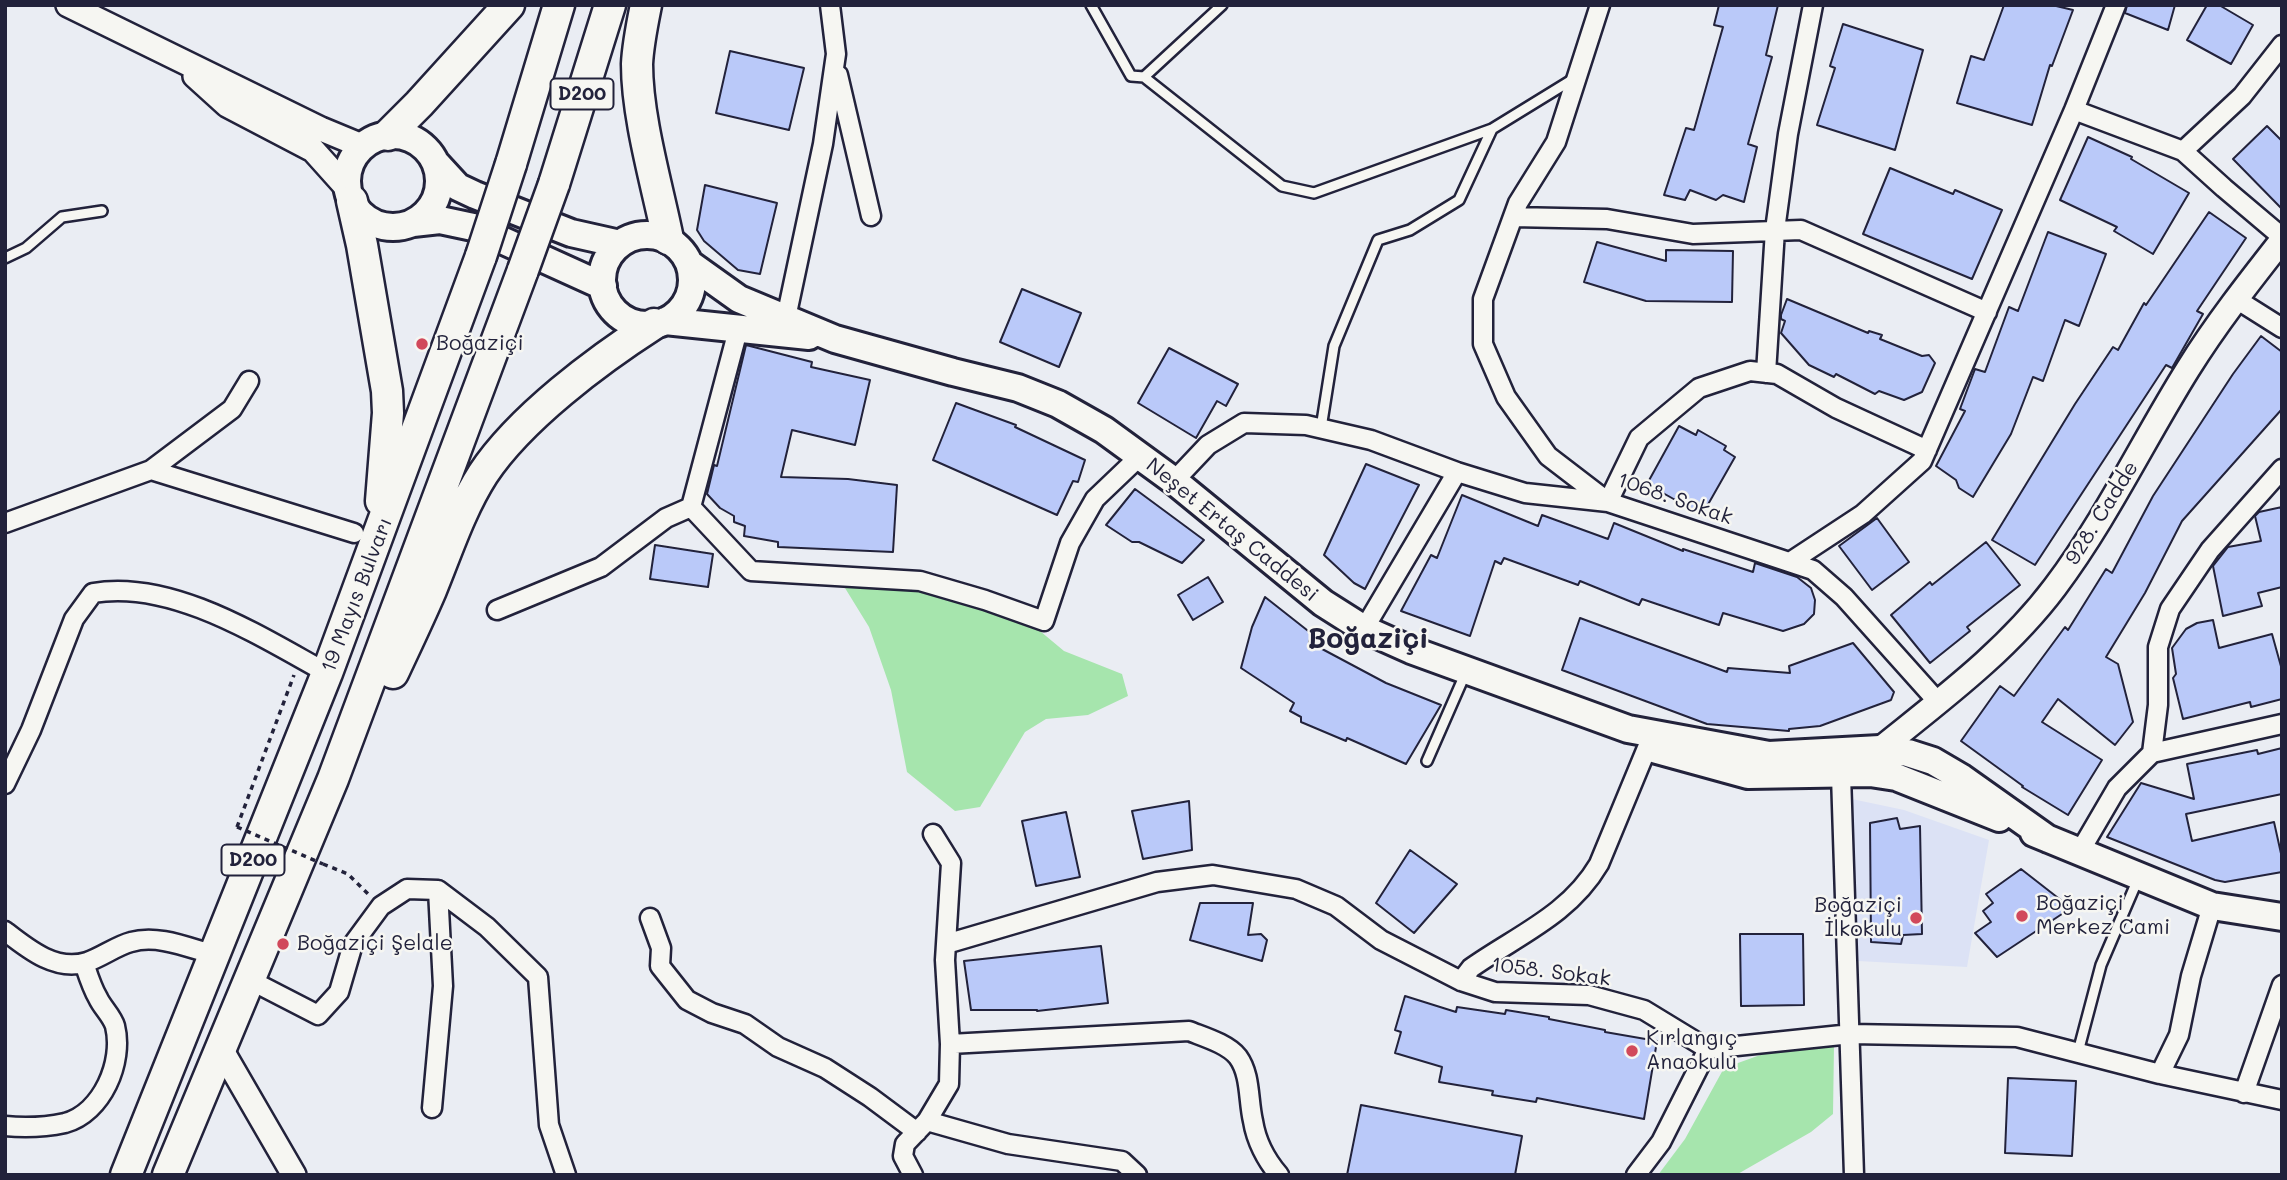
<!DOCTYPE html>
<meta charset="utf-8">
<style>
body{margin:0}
#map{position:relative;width:2287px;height:1180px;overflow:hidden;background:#eaedf3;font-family:Mali,sans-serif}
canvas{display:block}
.frame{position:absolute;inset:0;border:7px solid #22223b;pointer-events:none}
</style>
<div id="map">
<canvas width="2287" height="1180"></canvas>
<div class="frame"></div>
</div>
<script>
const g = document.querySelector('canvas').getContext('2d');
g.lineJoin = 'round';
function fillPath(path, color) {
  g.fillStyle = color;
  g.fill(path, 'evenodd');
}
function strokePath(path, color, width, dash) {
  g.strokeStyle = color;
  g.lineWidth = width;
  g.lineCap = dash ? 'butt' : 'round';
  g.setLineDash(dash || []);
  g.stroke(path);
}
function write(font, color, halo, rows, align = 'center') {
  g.font = font + ' Mali,sans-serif';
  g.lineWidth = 5;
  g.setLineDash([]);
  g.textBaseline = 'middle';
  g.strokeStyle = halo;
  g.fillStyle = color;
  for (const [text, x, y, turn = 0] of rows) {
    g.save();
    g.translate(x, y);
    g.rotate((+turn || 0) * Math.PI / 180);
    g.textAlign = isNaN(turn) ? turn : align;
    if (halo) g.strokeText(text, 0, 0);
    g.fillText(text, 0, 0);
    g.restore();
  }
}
const built = new Path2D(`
 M1847,798L1904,810L1989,840L1967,967L1858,961L1855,875Z`);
const green = new Path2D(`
 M908,585L1034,626L1064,651L1122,674L1128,696L1088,715L1046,719L1025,732L980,807L955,811L907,772L891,690L869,627L845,588Z
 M1834,1046L1833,1114L1811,1132L1736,1175H1658L1685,1139L1724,1068L1777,1049Z`);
const building = new Path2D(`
 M1719,5H1778L1766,55L1772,57L1748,144L1757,147L1744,202L1723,195L1716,200L1690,190L1685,200L1664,195L1686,128L1694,130L1723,27L1714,25Z
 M2004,5H2052L2073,10L2052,66L2050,65L2032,125L1957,103L1971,56L1984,60Z
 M2127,5H2175L2168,30L2125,13Z
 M2207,5H2219L2253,25L2231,64L2187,40Z
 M1843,24L1923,50L1895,150L1817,125L1835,68L1830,66Z
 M730,51L804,68L789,130L716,113Z
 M2267,126L2282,141V209L2233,159Z
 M2088,137L2132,157L2131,159L2189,193L2153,254L2114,231L2117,227L2060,200Z
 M1890,168L1953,194L1955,190L2002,210L1972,279L1863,234Z
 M705,185L777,203L760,274L738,270L704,241L697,230Z
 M2209,212L2246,238L2197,311L2203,314L2172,368L2166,365L2035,565L1992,540L2075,404L2113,347L2118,350L2144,303L2146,305Z
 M2048,232L2106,254L2079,326L2065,320L2043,381L2033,377L2011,434L1973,497L1959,488L1956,480L1936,466L1965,411L1960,409L1975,369L1985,372L2009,307L2018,311Z
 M1597,242L1666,261V250L1733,251L1732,302L1646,301L1584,282Z
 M1022,289L1081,313L1059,367L1000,342Z
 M1787,299L1868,333L1869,331L1882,335L1880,339L1922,356L1929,355L1935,363L1922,392L1904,400L1879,391L1875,394L1836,374L1834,377L1809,365L1781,333L1785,321L1781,319V315Z
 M2261,336L2282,352V409L2182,521L2145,593L2106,657L2118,664L2133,722L2115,745L2058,699L2042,722L2102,760L2068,815L2022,787L2023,786L1961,741L2000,686L2014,696L2065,627L2068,630L2106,569L2112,573L2153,496L2233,374Z
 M746,345L812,362L811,367L870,380L855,445L792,430L781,477L848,479L897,485L893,552L778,547V542L744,536L745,526L734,522V516L720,508L707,494L714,465L717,466Z
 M1169,348L1238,384L1226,406L1217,401L1196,438L1138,403Z
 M956,403L1016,425L1015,427L1085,460L1078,482L1073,481L1057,515L933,460Z
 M1679,426L1696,435L1698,430L1726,446L1724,450L1735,457L1702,515L1647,484Z
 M1366,464L1419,485L1365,589L1354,583L1324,555Z
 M1135,489L1204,540L1182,563L1139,542H1132L1106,525Z
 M1462,495L1538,526L1542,515L1608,539L1614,523L1683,551V549L1753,572L1755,563L1797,577L1811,588L1815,600L1814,614L1804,624L1783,631L1723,613L1719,625L1642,599L1639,605L1580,581L1578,585L1504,558L1501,564L1495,561L1470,636L1401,611L1431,555L1437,558Z
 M2282,507V587L2258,593L2262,606L2223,616L2213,566L2228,547L2261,541L2255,516L2259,512Z
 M1877,518L1909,562L1872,590L1839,546Z
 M1986,542L2020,585L1967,627L1970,631L1930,663L1891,615L1930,582L1932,585Z
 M655,545L713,554L708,587L650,579Z
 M1208,577L1223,602L1193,620L1178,595Z
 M1265,597L1312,634L1309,642L1386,683L1441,705L1406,764L1347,738L1346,741L1301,722V717L1290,711L1294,703L1241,668L1252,627Z
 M1580,618L1727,672L1728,668L1790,673L1789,666L1853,643L1894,692L1891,700L1820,726L1789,729V731L1707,724L1562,670Z
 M2213,620L2219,648L2272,634L2282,670V699L2251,707L2250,702L2183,719L2173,678L2176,674L2172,648L2186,629L2197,623Z
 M2282,748V794L2186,814L2192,841L2274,822L2282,858V872L2225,882L2215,880L2107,837L2141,783L2194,799L2187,764L2257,750L2258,754Z
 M1189,801L1192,850L1143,859L1132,811Z
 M1066,812L1080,877L1036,886L1022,821Z
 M1897,818L1900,829L1920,826L1922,934L1903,935L1901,944L1871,942L1870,823Z
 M1410,850L1457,884L1414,933L1376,903Z
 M2021,869L2071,908L1997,957L1975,933L1991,922L1983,911L1993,903L1986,894Z
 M1200,903H1253L1248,935L1261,934L1267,940L1262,961L1190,940Z
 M1740,934H1803L1804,1005L1741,1006Z
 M1101,946L1108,1003L1037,1011V1010H971L964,961Z
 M1405,996L1456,1012L1457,1007L1505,1014L1506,1010L1549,1017V1019L1605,1030V1032L1657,1041L1644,1119L1537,1098L1536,1102L1492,1095L1493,1091L1439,1082L1442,1067L1395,1053L1401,1032L1395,1030Z
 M2008,1078L2076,1081L2072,1156L2005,1153Z
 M1361,1105L1522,1136L1515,1175H1347Z`);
const path = new Path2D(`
 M237,827L294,675
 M323,864L348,874L369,895`);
const service = new Path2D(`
 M1091,5L1131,76L1144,77L1282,186L1314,193L1492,129
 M1144,77L1222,5
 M5,258L26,248L62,217L102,211
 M1321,428L1334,346L1378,240L1410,230L1459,200L1492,129L1575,78
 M1427,761L1466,672
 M2078,1052L2101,965L2138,879`);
const minor = new Path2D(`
 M1600,5L1556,142L1518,203L1483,299V344L1506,397L1548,456L1608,502L1813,570L1844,597L1938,702
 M838,75L871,216
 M2074,110L2183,151L2224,188L2282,237
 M2183,151L2242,96L2282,45
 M1513,217L1607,219L1693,234L1801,230L1987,312
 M2236,299L2282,328
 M786,318L823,144L836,54L830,5
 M1766,373L1775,230L1788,134L1813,5
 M151,470L354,533
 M1174,481L1208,445L1244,423L1306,425L1371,440L1457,472L1525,493L1608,502L1639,438L1699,388L1750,371L1777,374L1836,408L1927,450
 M691,507L738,330
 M5,523L151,470L232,409L249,381
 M1790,562L1863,514L1922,461L2074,110L2116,5
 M497,610L601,567L666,518L691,507L751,571L920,581L985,600L1044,621L1070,543L1095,499L1140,456
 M1364,629L1457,472
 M2152,753L2158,705V647L2170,609L2210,550L2282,469
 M1841,775L1854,1175
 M5,784L31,730L74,619L93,593C172,579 261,637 327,673
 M2079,853L2117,788L2152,753L2282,724
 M650,918L661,948L660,966L687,1000L712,1013L745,1024L778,1047L825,1068L870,1097L917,1132
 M5,931C28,949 56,972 87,962C102,957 116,946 131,942C158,934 189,948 215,955
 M946,944L1157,882L1213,875L1296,889L1336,906L1381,940L1461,981L1495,992L1589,995L1644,1010L1708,1049
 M250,980L318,1015L339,992L353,944L381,906L407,889L438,890L487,927L538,977L549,1125L566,1175
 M1461,981L1471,968C1518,935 1569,915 1599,864L1647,748
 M950,1044L1189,1031C1204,1037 1228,1044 1238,1057C1251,1075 1248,1100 1253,1121C1256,1140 1266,1160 1279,1175
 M1708,1049L1851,1034L2017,1037L2160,1074L2282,1100
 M2160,1074L2179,1035L2191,976L2212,906
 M2244,1093L2282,985
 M432,1108L443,986L438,890
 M927,1121L1008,1144L1122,1161L1137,1175
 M5,1126C24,1128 46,1127 65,1123C102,1113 124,1062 115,1026C112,1016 102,1007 98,998C92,988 88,975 84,963
 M913,1175L903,1156L905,1144L927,1121L949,1084L950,1044L945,960L951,863L933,834
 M1636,1175L1661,1142L1708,1049`);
const tertiary = new Path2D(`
 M68,5L321,129L362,146
 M195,76L227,105L313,150L348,189
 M1880,749C1942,699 2007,651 2055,587C2106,519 2143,441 2188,369C2216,324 2249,282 2282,240
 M221,1049L294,1175`);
const secondary = new Path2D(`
 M347 181a46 46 0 1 1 92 0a46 46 0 1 1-92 0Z
 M435,162L458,187L475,195L571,233L620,244
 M413,223L440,220L473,227L603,286
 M602 280a45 45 0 1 1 90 0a45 45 0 1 1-90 0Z
 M690,264L739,299L835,339L953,372L1018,388L1058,404L1104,430L1174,481L1323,603L1364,629L1411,650L1628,729L1769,755L1880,749L1908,753L1933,761L1962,778L2048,839
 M665,321L809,336
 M1657,750L1748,775L1870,773L1896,777L1999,818
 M2034,833L2212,906L2282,917`);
const trunk = new Path2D(`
 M646,5C642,25 638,44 637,64C637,118 657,185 668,239
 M388,135L419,104L509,5
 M511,164L559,5
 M554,184L610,5
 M352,201L362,245L387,391L388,413L381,501
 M393,673C406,645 419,618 431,590C447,551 460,510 483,474C520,418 598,360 654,324
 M126,1175L327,673L481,256
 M168,1175L333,779L523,270`);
const pathBridge = new Path2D(`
 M237,827L323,864`);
const trunkBridge = new Path2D(`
 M481,256L511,164
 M523,270L554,184`);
const markers = [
 [422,344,7,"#d1495b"],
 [2022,916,7,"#d1495b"],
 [1916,918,7,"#d1495b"],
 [283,944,7,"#d1495b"],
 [1632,1051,7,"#d1495b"]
];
const shields = [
 [582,94,63],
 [253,860,63]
];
const shieldNames = [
 ["D200",582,94],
 ["D200",253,860]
];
const poiNames = [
 ["Boğaziçi",436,344],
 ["Boğaziçi",2036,904],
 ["Merkez Cami",2036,928],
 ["Boğaziçi",1902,906,"right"],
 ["İlkokulu",1902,930,"right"],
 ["Boğaziçi Şelale",297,944],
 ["Kırlangıç",1646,1039],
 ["Anaokulu",1646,1063]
];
const streetNames = [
 ["1068. Sokak",1675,499,19],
 ["928. Cadde",2102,513,-58],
 ["Neşet Ertaş Caddesi",1232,530,39],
 ["19 Mayıs Bulvarı",357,595,-69],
 ["1058. Sokak",1551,972,7]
];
const districtNames = [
 ["Boğaziçi",1368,639]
];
fillPath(built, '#dce2f5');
fillPath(green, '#a6e5ad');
fillPath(building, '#bac9f9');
strokePath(building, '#22223b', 2);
strokePath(service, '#22223b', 14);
strokePath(minor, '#22223b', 23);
strokePath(tertiary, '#22223b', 28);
strokePath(secondary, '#22223b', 32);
strokePath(trunk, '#22223b', 35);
strokePath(path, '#22223b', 3.5, [5, 5]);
strokePath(service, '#f6f6f2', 9);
strokePath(minor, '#f6f6f2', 18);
strokePath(tertiary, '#f6f6f2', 23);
strokePath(secondary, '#f6f6f2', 26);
strokePath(trunk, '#f6f6f2', 30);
strokePath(trunkBridge, '#22223b', 35, []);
strokePath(pathBridge, '#22223b', 3.5, [5, 5]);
strokePath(trunkBridge, '#f6f6f2', 30);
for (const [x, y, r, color] of markers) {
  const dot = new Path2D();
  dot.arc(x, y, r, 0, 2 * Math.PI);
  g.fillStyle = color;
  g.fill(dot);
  strokePath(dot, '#f6f6f2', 2.5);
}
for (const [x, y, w] of shields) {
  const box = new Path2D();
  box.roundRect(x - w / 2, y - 15.5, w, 31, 5);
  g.fillStyle = '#f6f6f2';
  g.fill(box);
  strokePath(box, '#22223b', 2);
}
write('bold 19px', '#22223b', null, shieldNames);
write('21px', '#22223b', '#f6f6f2', poiNames, 'left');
write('21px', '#22223b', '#f6f6f2', streetNames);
write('bold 28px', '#22223b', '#f6f6f2', districtNames);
</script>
